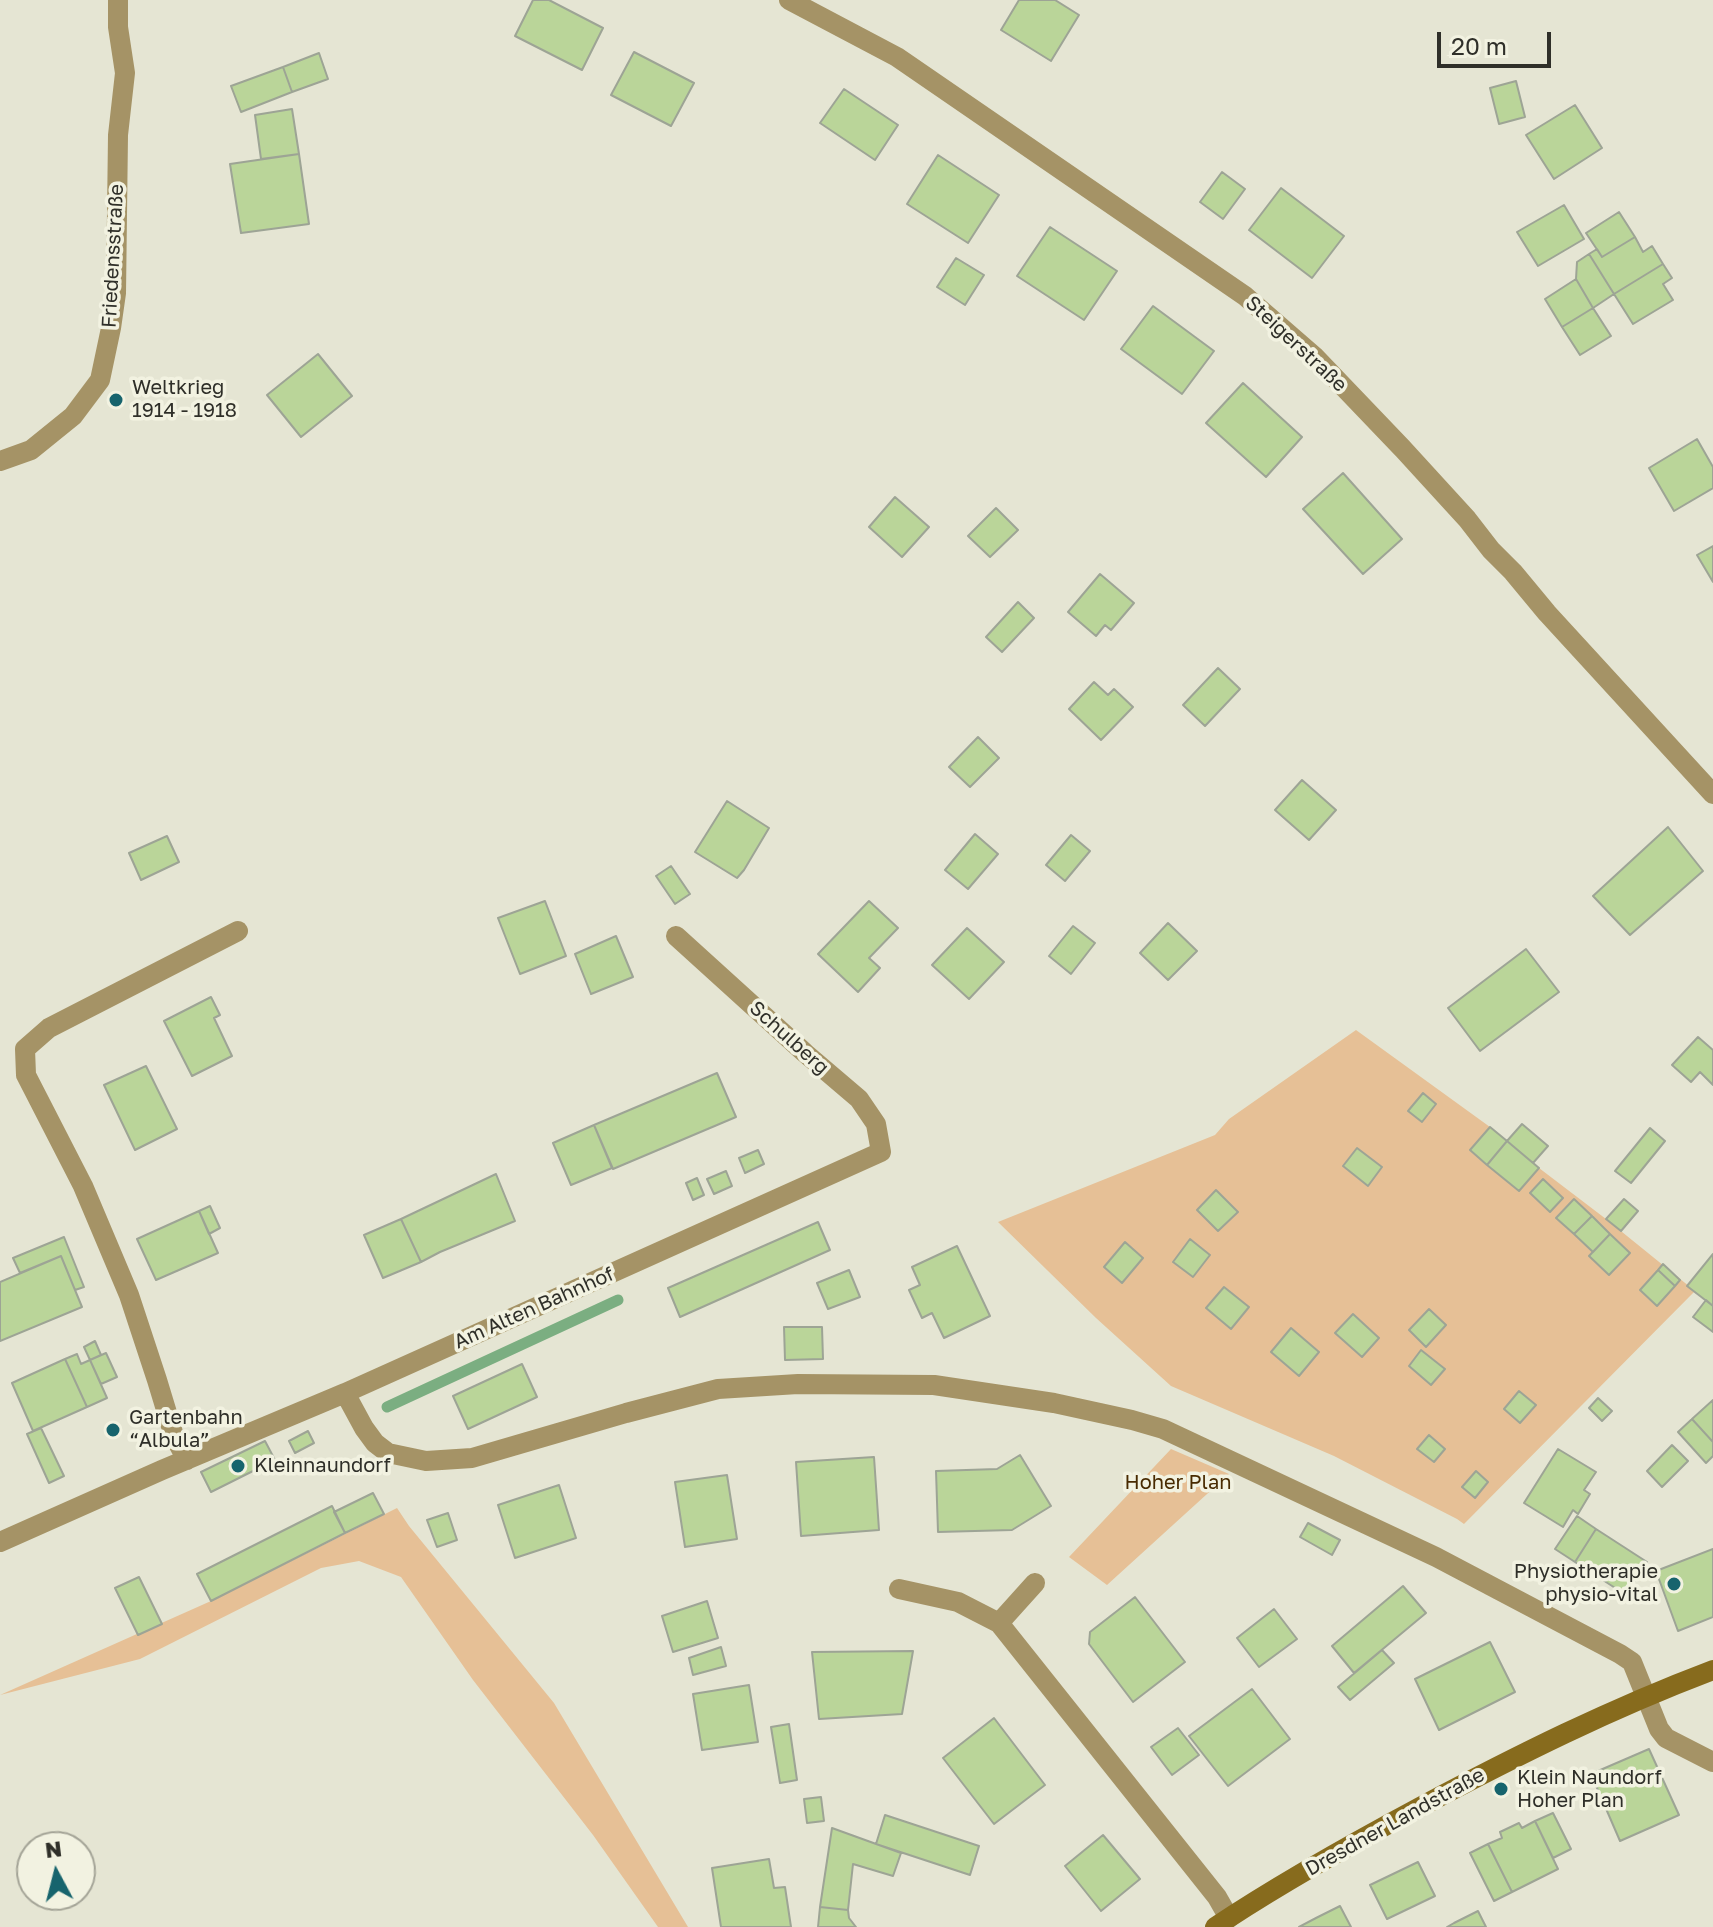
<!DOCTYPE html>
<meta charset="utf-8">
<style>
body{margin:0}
#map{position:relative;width:1713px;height:1927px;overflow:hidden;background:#e5e5d3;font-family:"Golos Text",sans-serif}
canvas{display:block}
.north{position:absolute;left:16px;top:1831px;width:80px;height:80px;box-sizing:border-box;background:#f2f2e1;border:2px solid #a4a497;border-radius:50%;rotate:353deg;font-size:22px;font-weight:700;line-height:32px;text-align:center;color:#2f2f29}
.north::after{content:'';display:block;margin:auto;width:28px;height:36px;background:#17646d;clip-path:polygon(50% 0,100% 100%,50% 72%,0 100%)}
.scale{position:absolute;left:1437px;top:32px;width:114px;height:36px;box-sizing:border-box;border:4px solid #2f2f29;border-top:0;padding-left:10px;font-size:24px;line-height:28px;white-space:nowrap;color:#2f2f29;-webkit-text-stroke:6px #f2f2e1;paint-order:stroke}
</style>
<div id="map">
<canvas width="1713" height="1927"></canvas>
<div class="north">N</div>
<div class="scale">20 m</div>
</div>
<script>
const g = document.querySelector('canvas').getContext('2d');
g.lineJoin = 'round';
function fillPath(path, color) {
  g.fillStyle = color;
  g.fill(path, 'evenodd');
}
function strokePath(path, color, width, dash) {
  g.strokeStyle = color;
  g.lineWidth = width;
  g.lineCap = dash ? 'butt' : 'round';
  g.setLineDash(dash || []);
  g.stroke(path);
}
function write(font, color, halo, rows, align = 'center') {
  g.font = font + ' "Golos Text",sans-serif';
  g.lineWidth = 7;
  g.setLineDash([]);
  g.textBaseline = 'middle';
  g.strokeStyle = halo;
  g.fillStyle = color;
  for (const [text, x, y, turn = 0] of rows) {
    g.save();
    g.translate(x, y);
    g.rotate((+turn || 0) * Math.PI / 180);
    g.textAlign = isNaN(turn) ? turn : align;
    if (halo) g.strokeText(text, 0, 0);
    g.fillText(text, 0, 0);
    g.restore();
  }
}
const green = new Path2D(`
 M1356,1030L1490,1127L1539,1168L1606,1219L1695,1291L1464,1524L1457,1519L1334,1456L1171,1386L1096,1318L998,1222L1215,1135L1229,1119Z
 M1171,1449L1229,1474L1107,1585L1069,1557Z
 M397,1508L409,1526L554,1703L688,1927H658L593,1835L473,1680L401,1577L359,1561L321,1568L140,1659L0,1695L211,1601Z`);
const stream = new Path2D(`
 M387,1407L618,1300`);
const building = new Path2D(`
 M533,0H549L603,28L582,70L515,36Z
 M1019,0H1055L1079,15L1051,61L1001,30Z
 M634,52L694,83L671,126L611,95Z
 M319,53L328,79L292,92L283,67Z
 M283,67L292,92L241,112L231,86Z
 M1516,81L1525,117L1499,124L1490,88Z
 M844,89L898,125L875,160L820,123Z
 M1575,105L1602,148L1554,179L1526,135Z
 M292,109L299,154L261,159L255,115Z
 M299,154L309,224L241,233L230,164Z
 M938,155L999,195L968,243L907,204Z
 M1222,172L1245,189L1223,219L1200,202Z
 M1281,188L1344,236L1312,278L1249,230Z
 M1564,205L1584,239L1538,266L1517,232Z
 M1619,212L1635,237L1602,257L1586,233Z
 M1050,227L1117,271L1084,320L1017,276Z
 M1635,237L1643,252L1652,246L1663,264L1614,294L1589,254L1597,249L1602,257Z
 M1589,254L1614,294L1593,308L1576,279L1577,262Z
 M956,258L984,275L965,305L937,287Z
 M1663,264L1672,278L1663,284L1673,300L1633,324L1614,294Z
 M1576,279L1593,308L1562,327L1545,299Z
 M1153,306L1214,351L1182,394L1121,349Z
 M1593,308L1611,336L1580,355L1562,327Z
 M318,354L352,396L301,437L267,395Z
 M1243,383L1302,437L1266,477L1206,423Z
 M1697,439L1713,467V488L1674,511L1649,468Z
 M1343,473L1402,539L1363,574L1303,509Z
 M895,497L929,527L902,557L869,527Z
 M996,508L1018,530L990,557L968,536Z
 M1713,546V582L1697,555Z
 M1100,574L1134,603L1111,630L1105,625L1096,636L1068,612Z
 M1018,602L1034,618L1002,652L986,637Z
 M1218,668L1240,689L1205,726L1183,705Z
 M1094,682L1108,695L1114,689L1133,707L1101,740L1069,709Z
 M978,737L999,758L970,787L949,767Z
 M1302,780L1336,810L1309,840L1275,810Z
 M727,801L769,828L744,870L737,878L695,852Z
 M1668,827L1703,871L1630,935L1593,896Z
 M975,834L998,854L968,889L945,870Z
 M1071,835L1090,851L1065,881L1046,865Z
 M167,836L179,862L141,880L129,853Z
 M671,866L690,894L675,904L656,876Z
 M545,901L566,956L520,974L498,918Z
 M869,901L898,928L869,958L880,968L858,992L818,954Z
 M1168,923L1197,951L1168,980L1140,953Z
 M1073,926L1095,943L1071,974L1049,956Z
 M967,928L1004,962L969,999L932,965Z
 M616,936L633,977L591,994L575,954Z
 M1526,949L1559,992L1480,1051L1448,1008Z
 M211,997L220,1015L214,1018L232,1056L192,1076L164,1021Z
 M1698,1037L1713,1050V1085L1700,1072L1691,1082L1672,1065Z
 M146,1066L177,1129L135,1150L104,1085Z
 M717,1073L736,1117L613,1169L594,1125Z
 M1423,1093L1436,1104L1422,1122L1408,1111Z
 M1522,1124L1548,1146L1533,1163L1507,1141Z
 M594,1125L612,1168L571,1185L553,1143Z
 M1490,1127L1507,1141L1487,1165L1470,1150Z
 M1650,1128L1665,1141L1631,1183L1615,1171Z
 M1507,1141L1539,1168L1519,1191L1487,1165Z
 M1357,1148L1382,1167L1368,1186L1343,1166Z
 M758,1150L764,1164L745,1173L739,1158Z
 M726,1171L732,1186L714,1194L707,1179Z
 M496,1174L515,1221L440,1252L421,1262L401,1219Z
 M697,1178L704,1195L693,1200L686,1183Z
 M1543,1179L1563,1198L1550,1212L1530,1193Z
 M1216,1190L1238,1212L1218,1231L1197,1210Z
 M1574,1199L1592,1216L1574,1234L1556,1218Z
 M1624,1199L1638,1211L1621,1231L1606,1219Z
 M210,1206L220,1228L209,1234L199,1211Z
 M199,1211L218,1253L156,1280L137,1239Z
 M1592,1216L1610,1234L1593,1252L1574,1234Z
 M401,1219L421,1262L383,1278L364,1235Z
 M818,1222L830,1250L680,1317L668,1288Z
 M1610,1234L1630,1253L1609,1275L1589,1256Z
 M64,1237L84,1287L75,1290L61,1256L20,1273L13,1258Z
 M1190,1239L1210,1255L1193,1277L1173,1262Z
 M1125,1242L1143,1258L1122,1283L1104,1267Z
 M957,1246L990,1316L944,1338L932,1313L922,1318L909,1290L920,1285L912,1267Z
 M1713,1254V1306L1687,1286Z
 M61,1256L82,1307L0,1341V1282Z
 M1663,1264L1680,1280L1675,1286L1658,1270Z
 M849,1270L860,1297L828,1309L817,1283Z
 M1658,1270L1675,1286L1657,1306L1640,1290Z
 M1224,1287L1249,1307L1231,1329L1206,1308Z
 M1706,1300L1713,1306V1332L1693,1317Z
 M1429,1309L1446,1325L1426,1347L1409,1330Z
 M1353,1314L1379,1338L1362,1357L1335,1333Z
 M784,1327H822L823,1359L785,1360Z
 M1291,1328L1319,1352L1299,1376L1271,1352Z
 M95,1341L101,1355L90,1360L84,1347Z
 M1421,1350L1445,1369L1431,1385L1409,1366Z
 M106,1353L117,1377L101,1384L90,1360Z
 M77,1354L81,1364L90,1360L107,1398L87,1407L65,1359Z
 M65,1359L87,1407L33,1431L12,1383Z
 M522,1364L537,1397L468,1429L453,1396Z
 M1519,1391L1536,1405L1520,1423L1504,1409Z
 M1598,1398L1612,1411L1602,1421L1589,1408Z
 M1713,1400V1442L1692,1419Z
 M1692,1419L1713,1442V1456L1706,1463L1678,1432Z
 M41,1428L64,1476L49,1483L27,1434Z
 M308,1431L314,1443L295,1453L289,1441Z
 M1429,1435L1445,1449L1434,1462L1417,1449Z
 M265,1441L275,1460L211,1492L201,1472Z
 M1672,1445L1688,1461L1662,1487L1647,1471Z
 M1558,1449L1596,1472L1584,1490L1590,1494L1578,1514L1573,1510L1563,1527L1524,1503Z
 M1020,1455L1051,1506L1012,1530L938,1532L936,1471L997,1469Z
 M874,1457L879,1530L801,1536L796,1462Z
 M1476,1471L1488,1482L1475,1498L1462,1487Z
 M727,1475L737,1539L685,1547L675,1482Z
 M559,1485L576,1538L515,1558L498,1505Z
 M373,1493L384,1514L345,1533L334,1512Z
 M332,1506L345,1533L211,1601L197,1574Z
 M448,1513L457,1540L437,1547L427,1520Z
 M1577,1516L1596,1529L1575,1562L1555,1549Z
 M1308,1523L1340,1540L1332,1555L1300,1537Z
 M1596,1529L1647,1562L1626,1595L1575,1562Z
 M1713,1549V1617L1678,1631L1656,1571Z
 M139,1577L162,1624L138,1635L115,1588Z
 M1403,1586L1426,1613L1354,1673L1332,1646Z
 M1135,1597L1185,1662L1133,1702L1089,1644L1090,1632Z
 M707,1601L718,1638L673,1652L662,1616Z
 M1274,1609L1297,1639L1259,1667L1237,1638Z
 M1490,1642L1515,1692L1439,1730L1415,1679Z
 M721,1647L726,1666L693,1675L689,1658Z
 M1382,1650L1394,1663L1350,1700L1338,1687Z
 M913,1651L902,1714L819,1719L812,1652Z
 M749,1685L758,1742L702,1750L693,1694Z
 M1252,1689L1290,1739L1228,1786L1189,1736Z
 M994,1718L1045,1785L994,1824L943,1758Z
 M789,1724L797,1780L780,1783L771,1727Z
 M1178,1728L1199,1755L1172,1775L1151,1747Z
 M1649,1749L1679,1815L1620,1841L1591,1774Z
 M821,1797L824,1821L807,1823L804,1799Z
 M1553,1813L1571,1849L1553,1858L1535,1821Z
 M885,1815L979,1846L970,1875L876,1844Z
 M1535,1821L1558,1869L1512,1892L1488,1844L1502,1838L1500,1832L1519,1823L1522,1828Z
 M832,1828L901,1853L893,1876L853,1864L848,1910L820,1907Z
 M1103,1835L1140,1879L1101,1911L1065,1866Z
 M1488,1844L1512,1892L1494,1901L1470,1853Z
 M769,1859L774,1888L785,1887L791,1927H721L712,1868Z
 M1418,1862L1435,1896L1387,1919L1370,1885Z
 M1340,1906L1351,1927H1299L1316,1918Z
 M820,1907L848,1910L849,1918L856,1927H818Z
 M1478,1911L1486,1927H1447L1454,1923Z`);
const street = new Path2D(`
 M789,0L897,57L1245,296L1314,356L1403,449L1467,519L1491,550L1513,572L1547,613L1713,794
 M0,461L31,450L73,416L100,380L111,328L116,293L118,135L125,73L118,27V0
 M345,1393L364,1428L375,1443L388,1453L426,1461L472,1458L626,1413L718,1389L798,1384L934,1385L1054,1403L1132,1420L1163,1429L1436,1557L1620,1654L1632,1662L1659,1729L1666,1738L1713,1762
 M187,1460L174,1436L157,1380L129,1295L83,1186L26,1075L25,1049L49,1028L238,931
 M0,1542L162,1470L345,1393L881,1152L876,1124L859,1099L805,1053L676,936
 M899,1589L958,1602L999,1623L1217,1897L1229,1918
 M999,1623L1035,1583`);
const secondary = new Path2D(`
 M1215,1927C1281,1883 1351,1844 1420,1807C1516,1756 1612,1708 1713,1670`);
const markers = [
 [116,400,8,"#17646d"],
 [113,1430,8,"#17646d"],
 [238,1466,8,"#17646d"],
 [1674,1584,8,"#17646d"],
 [1501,1789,8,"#17646d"]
];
const streetNames = [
 ["Friedensstraße",113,256,-87],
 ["Steigerstraße",1296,344,43],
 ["Schulberg",789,1038,42],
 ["Am Alten Bahnhof",534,1308,-24],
 ["Dresdner Landstraße",1395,1822,-29]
];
const poiNames = [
 ["Weltkrieg",132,388],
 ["1914 - 1918",132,411],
 ["Gartenbahn",129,1418],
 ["“Albula”",129,1441],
 ["Kleinnaundorf",254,1466],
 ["Physiotherapie",1658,1572,"right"],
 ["physio-vital",1658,1595,"right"],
 ["Klein Naundorf",1517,1778],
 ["Hoher Plan",1517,1801]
];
const parkNames = [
 ["Hoher Plan",1178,1483]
];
fillPath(green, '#e6c096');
strokePath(stream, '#7bae81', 11);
fillPath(building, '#bad599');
strokePath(building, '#9da495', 2);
strokePath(street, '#a59366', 20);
strokePath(secondary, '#876b1d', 20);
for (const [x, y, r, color] of markers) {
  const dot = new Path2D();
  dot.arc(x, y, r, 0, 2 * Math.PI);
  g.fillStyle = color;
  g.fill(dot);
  strokePath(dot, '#f2f2e1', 3);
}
write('20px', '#2f2f29', '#f2f2e1', streetNames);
write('20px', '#2f2f29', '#f2f2e1', poiNames, 'left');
write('20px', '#482a00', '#f2f2e1', parkNames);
</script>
